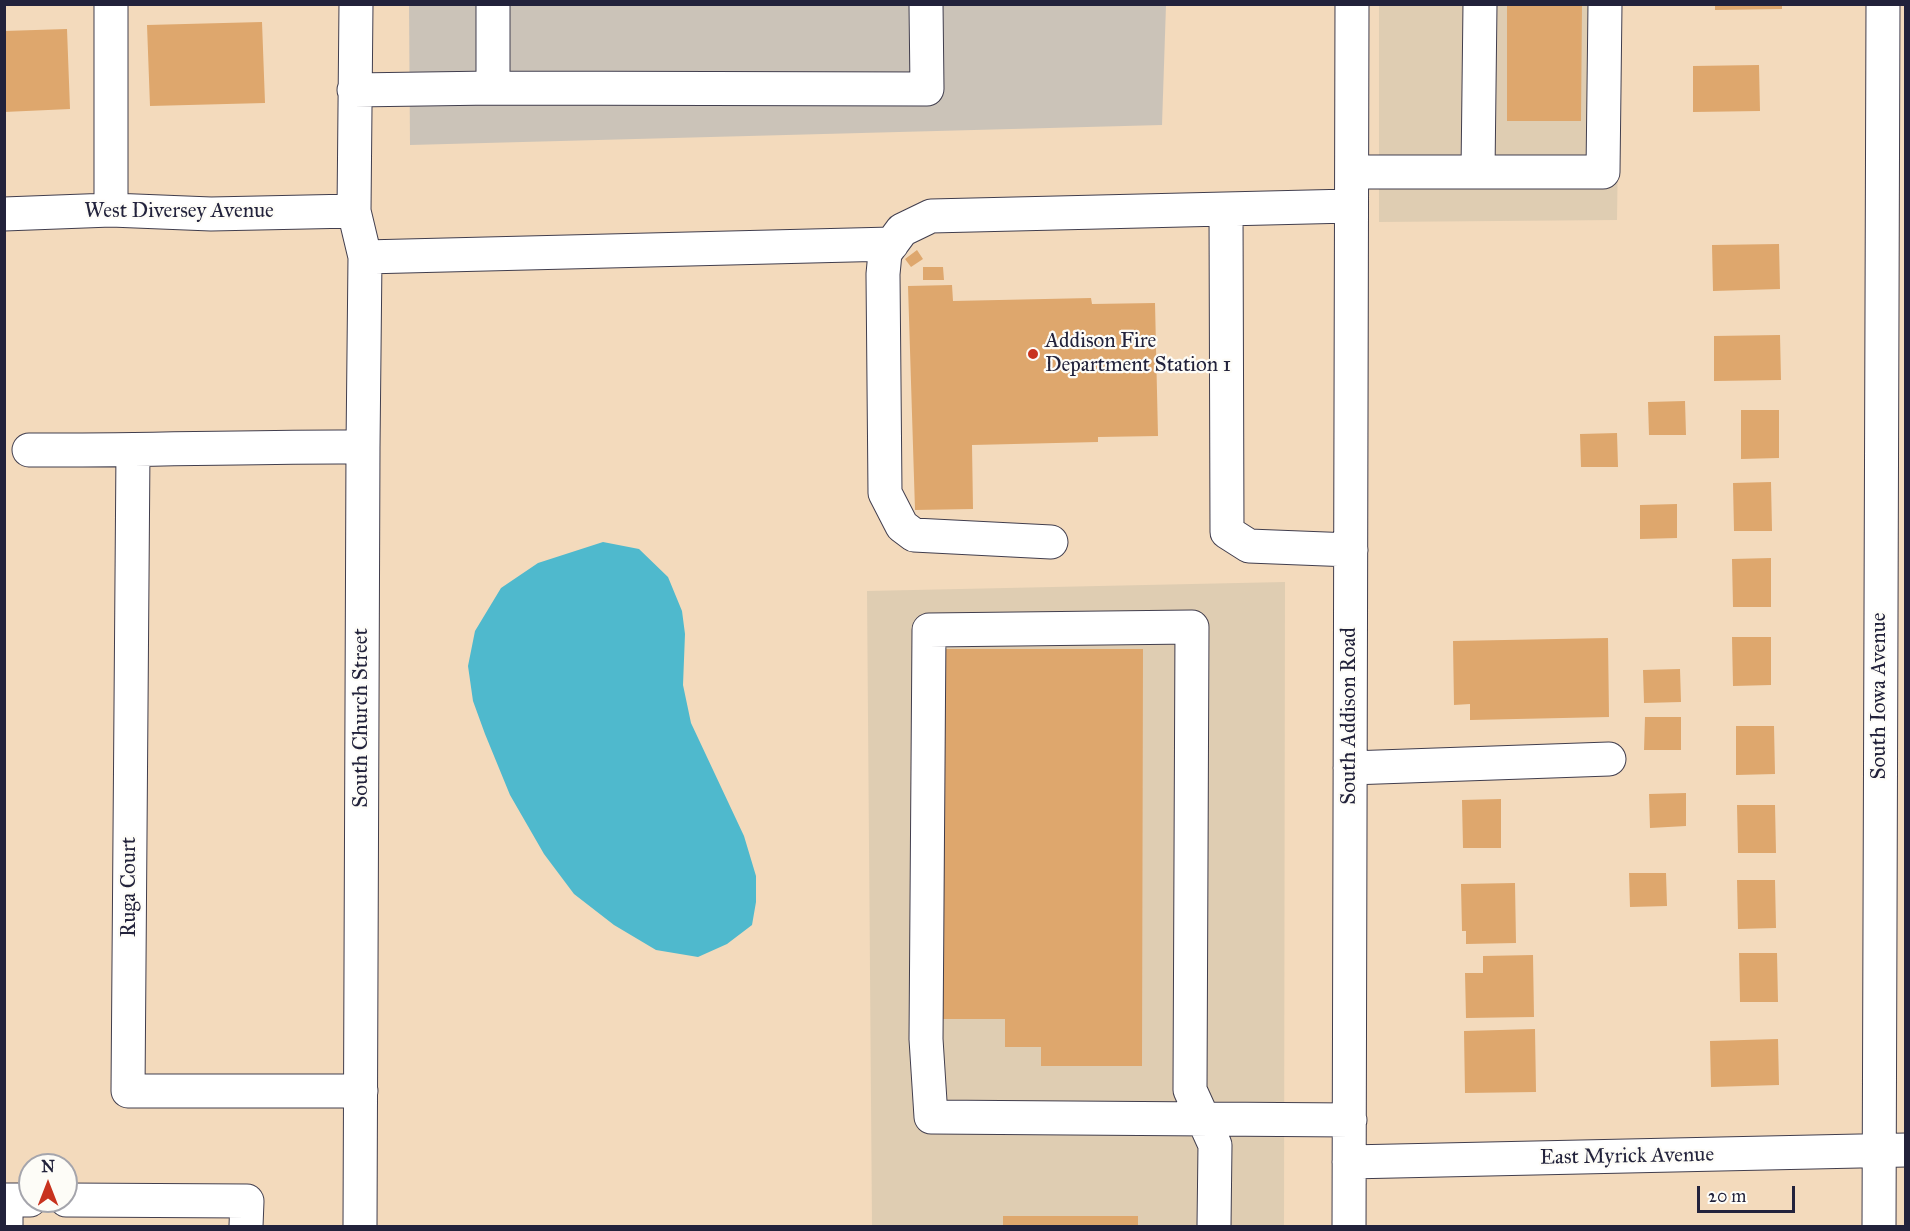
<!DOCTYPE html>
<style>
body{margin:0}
#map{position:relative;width:1910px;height:1231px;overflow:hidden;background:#f3dabc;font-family:"IM FELL Great Primer",serif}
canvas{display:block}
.frame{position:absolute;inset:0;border:6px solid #22223b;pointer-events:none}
.north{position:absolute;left:18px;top:1153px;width:60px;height:60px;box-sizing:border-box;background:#fdfcf7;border:2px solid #a5a5ac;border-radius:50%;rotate:0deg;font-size:16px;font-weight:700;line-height:24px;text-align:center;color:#22223b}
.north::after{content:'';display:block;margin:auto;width:21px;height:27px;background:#c8321e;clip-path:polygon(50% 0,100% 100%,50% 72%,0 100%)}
.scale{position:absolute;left:1697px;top:1186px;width:98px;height:27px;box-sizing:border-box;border:3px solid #22223b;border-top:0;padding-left:8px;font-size:18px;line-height:21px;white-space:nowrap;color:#22223b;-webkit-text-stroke:4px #fdfcf7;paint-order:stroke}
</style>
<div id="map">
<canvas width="1910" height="1231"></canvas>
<div class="frame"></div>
<div class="north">N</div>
<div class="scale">20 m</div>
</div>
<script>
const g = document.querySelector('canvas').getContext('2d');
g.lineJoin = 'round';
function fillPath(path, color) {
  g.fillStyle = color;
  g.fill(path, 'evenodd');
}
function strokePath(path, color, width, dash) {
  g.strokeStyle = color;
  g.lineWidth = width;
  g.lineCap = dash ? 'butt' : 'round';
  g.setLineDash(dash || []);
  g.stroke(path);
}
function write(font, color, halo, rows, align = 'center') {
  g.font = font + ' "IM FELL Great Primer",serif';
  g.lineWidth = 4.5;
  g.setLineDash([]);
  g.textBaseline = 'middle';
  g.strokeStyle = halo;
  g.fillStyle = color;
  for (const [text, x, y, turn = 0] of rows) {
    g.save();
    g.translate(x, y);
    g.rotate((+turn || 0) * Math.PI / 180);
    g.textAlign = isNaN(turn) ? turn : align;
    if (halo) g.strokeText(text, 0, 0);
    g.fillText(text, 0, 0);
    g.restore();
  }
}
const built = new Path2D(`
 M1379,5H1620L1617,220L1379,222Z
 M1285,582L1284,1226H872L867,591Z`);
const industrial = new Path2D(`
 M409,5H1166L1162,125L410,145Z`);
const water = new Path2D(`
 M603,542L639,549L668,577L682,611L685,634L683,685L691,723L744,836L756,876V902L752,925L727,944L698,957L656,950L614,925L574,894L544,854L510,795L485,734L473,701L468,666L475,631L501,588L538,563Z`);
const building = new Path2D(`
 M1507,4H1582L1581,121H1507Z
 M1715,4H1782V9L1715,10Z
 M262,22L265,103L150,106L147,25Z
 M67,29L70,109L4,112V31Z
 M1759,65L1760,111L1693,112V66Z
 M1779,244L1780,289L1713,291L1712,245Z
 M917,250L923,259L911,267L905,259Z
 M923,267H943L944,280H923Z
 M952,285L953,301L1091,298L1092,304L1155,303L1158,436L1098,437V442L972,445L973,509L915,510L908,286Z
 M1780,335L1781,380L1714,381V336Z
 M1685,401L1686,435H1649L1648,402Z
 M1741,410H1779V458L1741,459Z
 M1617,433L1618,467H1581L1580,434Z
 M1771,482L1772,531H1734L1733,483Z
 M1677,504V538L1640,539V505Z
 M1771,558V607H1733L1732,559Z
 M1732,637H1771V685L1733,686Z
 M1608,638L1609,717L1470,720V704L1454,705L1453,641Z
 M939,649H1143L1142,1066H1041V1047H1005V1019H938Z
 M1680,669L1681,702L1644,703L1643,670Z
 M1645,717H1681V750H1644Z
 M1736,726H1774L1775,774L1736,775Z
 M1686,793V826L1650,828L1649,794Z
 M1501,799V848H1463L1462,800Z
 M1737,805H1775L1776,853H1738Z
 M1629,873H1666L1667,906L1630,907Z
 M1737,880H1775L1776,928L1738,929Z
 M1515,883L1516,943L1466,944V931H1462L1461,884Z
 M1739,953H1777L1778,1002H1740Z
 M1533,955L1534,1017L1466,1018L1465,973H1483V956Z
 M1535,1029L1536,1092L1465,1093L1464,1031Z
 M1778,1039L1779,1085L1711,1087L1710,1041Z
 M1003,1216H1138V1226H1003Z`);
const minor = new Path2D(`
 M111,4V210
 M356,4L354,211L365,257L363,447L360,1226
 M493,88L927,89L926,4
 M354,90L493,88V4
 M1353,172H1478L1480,4
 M1478,172H1603L1605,4
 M1226,209L1227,532L1249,546L1351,550
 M4,214L111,210L211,214L354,211
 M365,257L892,244
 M29,450C140,451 251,446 363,447
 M133,450L128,1091H361
 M1051,542L914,535L902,526L885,493L883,274L885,253L902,230L931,216L1351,206
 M1350,768L1609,759
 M1349,1162L1906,1150
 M66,1200L247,1201L246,1226
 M6,1226V1200H30
 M1214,1226L1215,1145L1190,1090L1192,627L929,630L926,1039L931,1117L1350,1120
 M1349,1226L1352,4
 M1879,1226L1883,4`);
const markers = [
 [1033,354,6,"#c8321e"]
];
const streetNames = [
 ["West Diversey Avenue",179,212],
 ["South Iowa Avenue",1880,696,-90],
 ["South Addison Road",1350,716,-90],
 ["South Church Street",362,718,-90],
 ["Ruga Court",130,887,-90],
 ["East Myrick Avenue",1627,1157,-1]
];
const poiNames = [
 ["Addison Fire",1045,342],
 ["Department Station 1",1045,366]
];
fillPath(built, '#dfcdb2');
fillPath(industrial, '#cbc3b8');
fillPath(water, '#4fb9cd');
fillPath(building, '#dea76d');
strokePath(minor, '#413e4e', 35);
strokePath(minor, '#fff', 33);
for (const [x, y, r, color] of markers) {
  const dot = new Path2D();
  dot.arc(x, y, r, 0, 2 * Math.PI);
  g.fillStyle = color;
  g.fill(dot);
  strokePath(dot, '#fdfcf7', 2);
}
write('21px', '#22223b', '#fdfcf7', streetNames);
write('21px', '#22223b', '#fdfcf7', poiNames, 'left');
</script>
